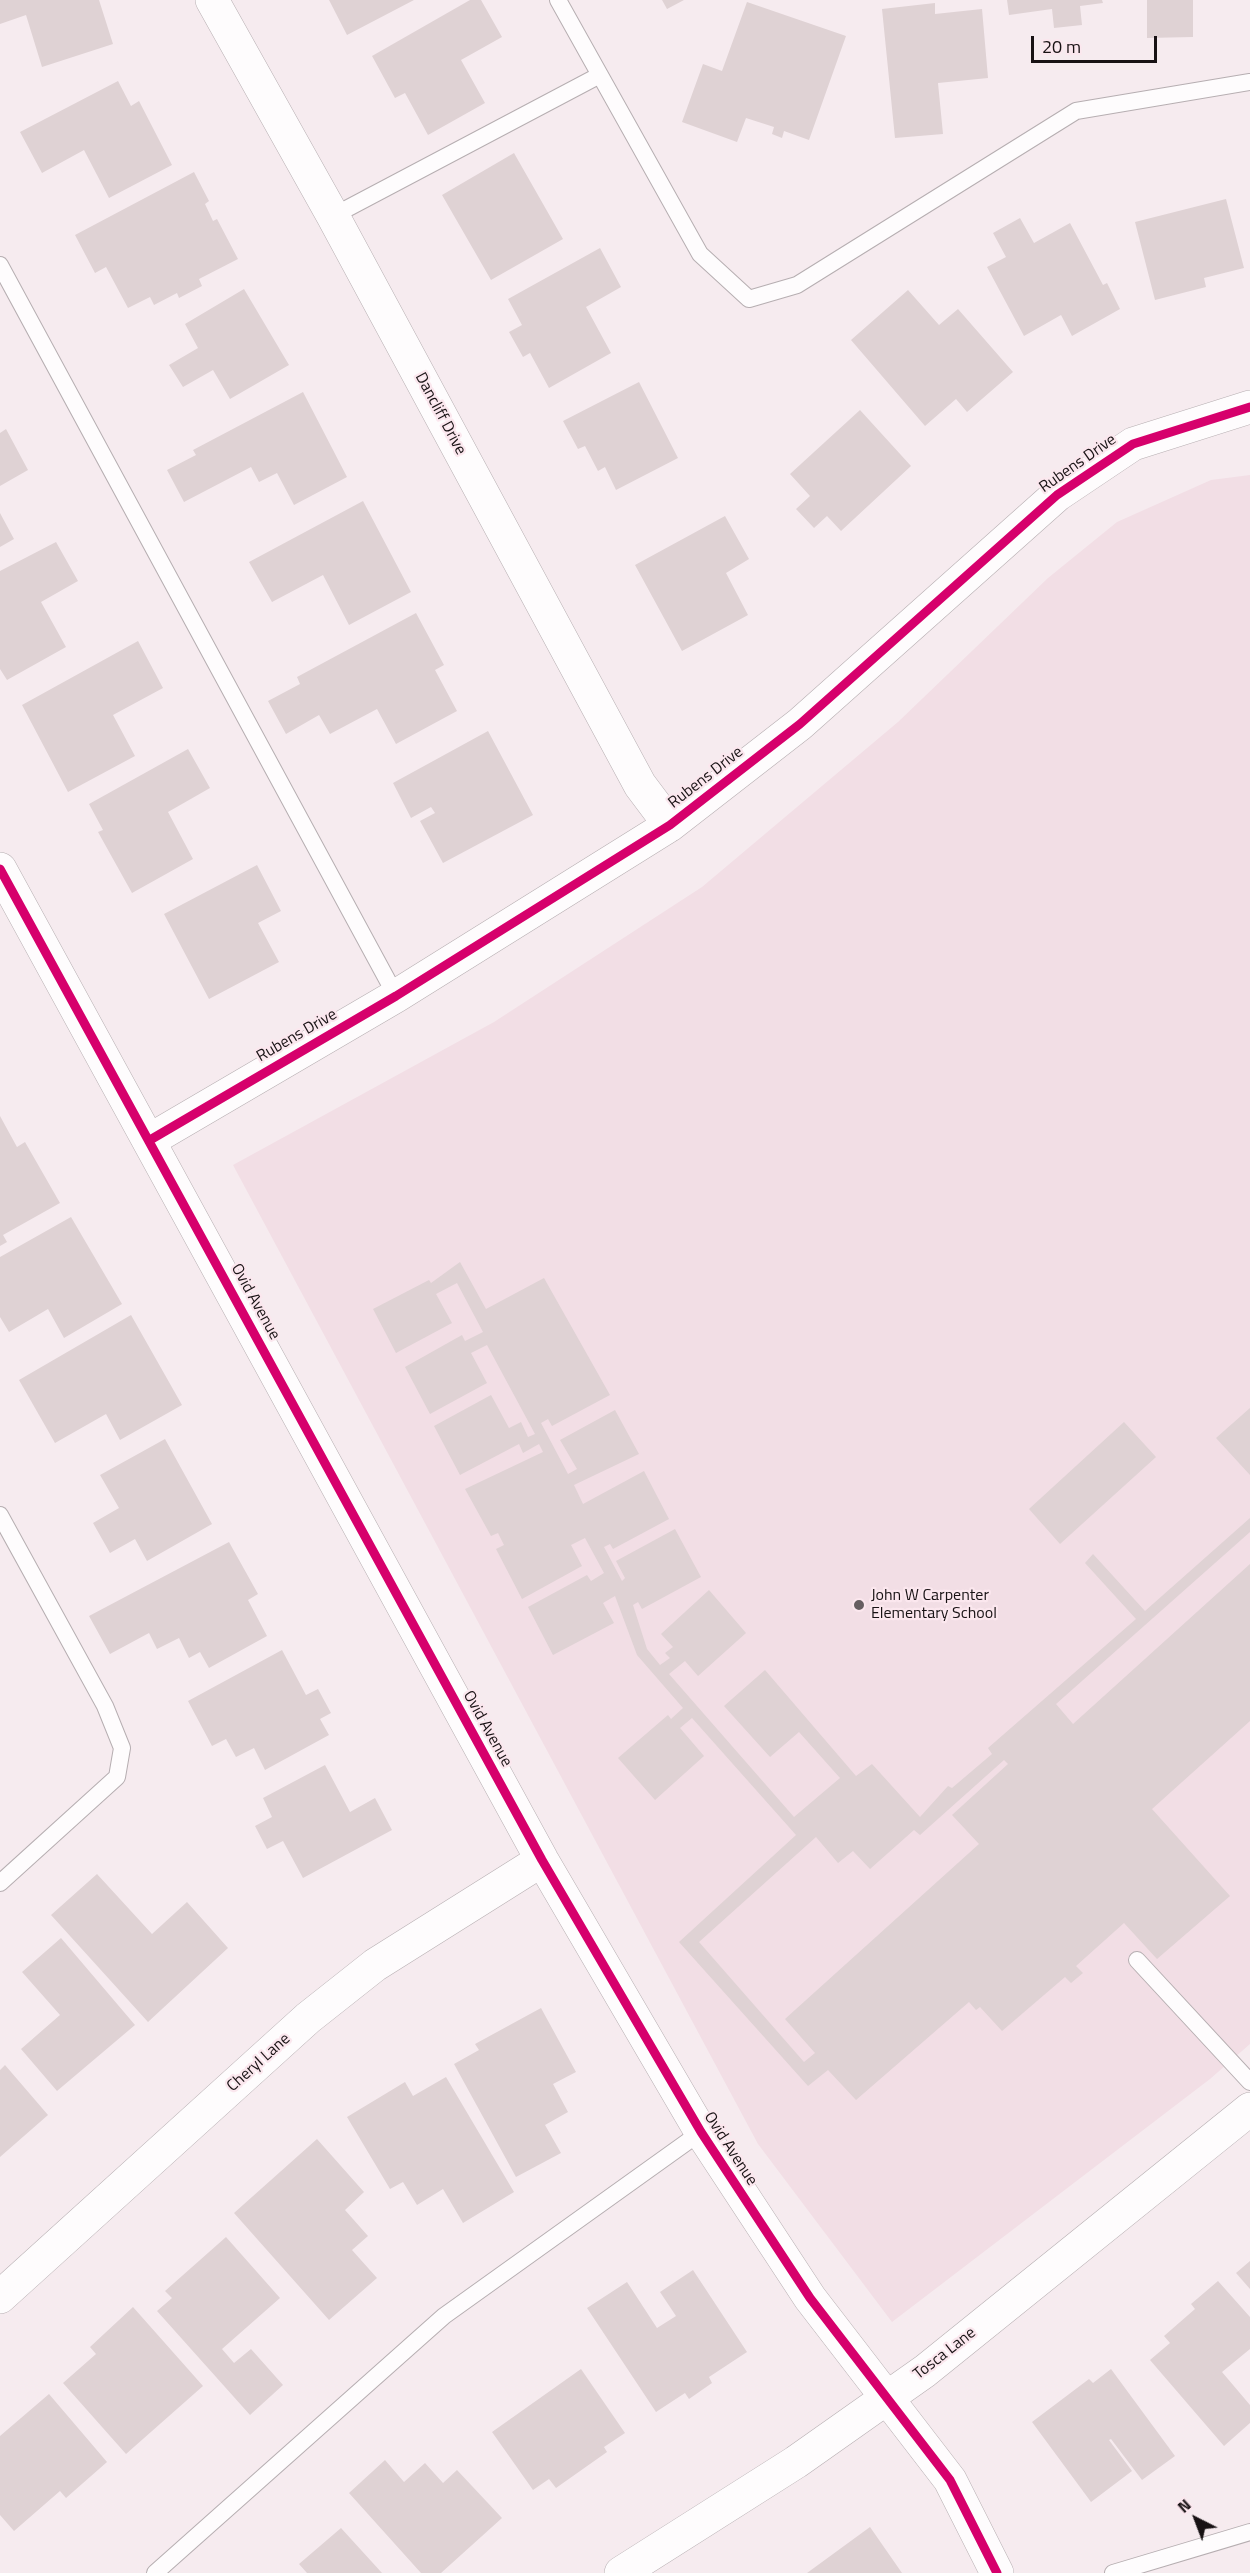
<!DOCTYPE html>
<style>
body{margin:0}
#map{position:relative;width:1250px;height:2573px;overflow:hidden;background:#f6ebef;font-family:"Titillium Web",sans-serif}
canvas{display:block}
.north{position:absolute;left:1166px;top:2489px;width:60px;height:60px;-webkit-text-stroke:4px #fbe7ee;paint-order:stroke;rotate:318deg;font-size:16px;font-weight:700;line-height:24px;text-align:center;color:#181214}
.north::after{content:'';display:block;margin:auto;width:21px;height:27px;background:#181214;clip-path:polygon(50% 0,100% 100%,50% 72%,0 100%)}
.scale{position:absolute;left:1031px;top:36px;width:126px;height:27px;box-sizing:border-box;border:3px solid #181214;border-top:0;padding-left:8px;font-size:18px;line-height:21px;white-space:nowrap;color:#181214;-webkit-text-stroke:4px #fbe7ee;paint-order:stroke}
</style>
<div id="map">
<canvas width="1250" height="2573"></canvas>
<div class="north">N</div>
<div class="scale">20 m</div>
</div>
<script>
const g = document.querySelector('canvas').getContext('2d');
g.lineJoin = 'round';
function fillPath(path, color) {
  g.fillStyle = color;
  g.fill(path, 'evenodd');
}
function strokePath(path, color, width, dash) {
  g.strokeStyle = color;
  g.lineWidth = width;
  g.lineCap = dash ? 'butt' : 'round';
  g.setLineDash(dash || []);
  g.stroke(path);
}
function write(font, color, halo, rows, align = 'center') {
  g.font = font + ' "Titillium Web",sans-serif';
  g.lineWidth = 4.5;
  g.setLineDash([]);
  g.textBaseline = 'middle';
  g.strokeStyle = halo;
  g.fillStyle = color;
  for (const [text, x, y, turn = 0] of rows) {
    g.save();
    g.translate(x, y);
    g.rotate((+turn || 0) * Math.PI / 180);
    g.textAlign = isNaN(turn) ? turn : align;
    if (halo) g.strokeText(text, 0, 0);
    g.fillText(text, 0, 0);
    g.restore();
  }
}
const built = new Path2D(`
 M1250,475V2044L1210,2079L892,2322L758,2144L233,1165L494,1022L702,887L898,722L1048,578L1117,522L1211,480Z`);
const building = new Path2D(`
 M0,0H99L113,44L42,67L26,15L0,24Z
 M329,0H414L347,35Z
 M470,0H481L502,37L461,60L485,103L428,135L405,93L395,98L372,56Z
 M662,0H684L667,9Z
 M1007,0H1102L1103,3L1080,6L1082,25L1054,28L1052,9L1009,15Z
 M1147,0H1193V37L1147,38Z
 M747,2L846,36L809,140L784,131L782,138L772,134L774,127L746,118L737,142L682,122L703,64L722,71Z
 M935,3V14L982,9L988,78L938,83L943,134L895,138L882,9Z
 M118,81L131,106L139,101L172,165L109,198L84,150L42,173L20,132Z
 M514,153L563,239L491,280L442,195Z
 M194,172L209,201L205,204L213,221L217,219L238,259L199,279L202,286L179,298L177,293L154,305L150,297L128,308L106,267L95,273L75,235Z
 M1226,199L1244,268L1204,278L1206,287L1155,300L1135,222Z
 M1020,218L1034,243L1070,223L1103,285L1107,283L1120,309L1072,336L1061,315L1024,336L987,267L1006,257L993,233Z
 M600,248L621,287L586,307L611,353L549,388L530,353L523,357L509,332L522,325L508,299Z
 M244,289L289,365L230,399L213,370L183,387L169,365L198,348L185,324Z
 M908,290L939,325L958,309L1013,372L967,412L956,399L925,426L851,340Z
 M639,382L678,458L616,490L605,467L598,471L585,446L578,449L563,421Z
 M303,392L347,477L294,505L277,473L259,482L251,467L184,502L167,470L196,455L193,450Z
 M860,410L911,466L841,531L827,516L814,528L796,509L810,496L790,474Z
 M6,429L28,470L0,486V433Z
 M363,501L411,592L349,625L323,575L272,602L249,562Z
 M0,513L14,539L0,547Z
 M725,516L749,559L726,573L748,615L682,651L635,565Z
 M56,542L78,581L41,602L66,647L7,680L0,669V571Z
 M416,613L444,665L435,670L457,711L396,744L377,709L330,734L319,715L286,734L268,701L300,684L297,677Z
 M138,641L163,688L113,715L135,756L68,792L22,705Z
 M488,731L533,815L443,863L420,821L435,813L431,807L411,818L393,783Z
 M188,749L210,788L168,812L193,859L132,893L98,832L103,830L89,804Z
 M257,865L281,911L258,923L279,962L209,999L164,914Z
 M0,1116L17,1147L25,1142L60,1203L3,1235L7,1242L0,1246Z
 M71,1217L122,1304L64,1338L48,1309L9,1332L0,1317V1257Z
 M460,1262L486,1309L544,1278L610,1395L552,1426L548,1419L541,1423L568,1474L577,1469L560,1440L615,1410L639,1454L574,1485L583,1504L644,1471L669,1519L613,1549L610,1544L604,1547L622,1581L625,1578L616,1561L675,1529L701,1577L642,1609L638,1602L633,1605L647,1649L660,1665L670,1658L665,1653L673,1647L661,1634L709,1590L746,1633L698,1676L685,1661L669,1674L794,1817L840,1778L799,1732L770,1757L724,1706L765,1670L856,1776L872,1764L920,1817L948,1786L952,1788L992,1754L988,1748L1136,1619L1085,1563L1093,1554L1145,1611L1250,1518V1532L1056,1704L1073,1724L1250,1564V1721L1152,1809L1230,1896L1157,1959L1124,1923L1076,1966L1083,1973L1071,1983L1065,1977L1002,2031L980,2007L976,2010L969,2002L856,2100L828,2070L808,2086L679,1942L796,1835L692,1718L680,1728L704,1756L655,1800L618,1758L668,1715L671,1719L683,1708L637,1655L615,1596L603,1603L614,1623L553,1655L528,1607L587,1575L591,1581L604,1573L585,1538L571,1545L582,1566L522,1599L496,1549L504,1545L498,1533L491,1536L465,1489L543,1452L539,1444L523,1453L519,1444L460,1475L434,1426L491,1395L509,1428L521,1422L528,1437L535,1434L487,1345L471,1353L487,1383L430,1414L405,1367L462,1335L465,1341L483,1332L457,1283L436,1294L452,1323L396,1353L373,1309L429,1280L431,1283ZM1004,1760L1008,1764L952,1815L979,1844L785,2019L815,2053L804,2062L699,1942L816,1837L838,1863L853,1851L870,1869L914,1830L920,1835Z
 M131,1315L182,1405L120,1440L106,1414L55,1443L19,1380Z
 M1250,1408V1475L1216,1438Z
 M1124,1422L1156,1457L1060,1544L1029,1509Z
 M165,1439L212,1524L147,1561L135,1539L110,1553L93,1523L119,1508L100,1475Z
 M229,1542L258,1594L248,1600L267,1636L209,1668L200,1652L189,1658L179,1638L157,1649L149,1633L110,1654L89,1616Z
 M282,1650L306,1695L318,1689L331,1713L320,1719L329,1735L265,1770L254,1748L236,1757L226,1739L212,1746L188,1701Z
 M325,1765L350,1812L375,1798L392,1830L303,1878L283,1841L267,1849L255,1826L272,1817L263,1798Z
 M97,1874L152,1934L187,1902L228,1948L148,2022L51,1915Z
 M61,1938L135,2025L57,2091L21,2049L60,2015L22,1972Z
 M541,2008L576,2072L553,2084L568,2112L545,2125L561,2153L516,2177L454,2064L479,2050L475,2044Z
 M5,2065L48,2115L0,2157V2070Z
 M446,2077L514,2192L463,2223L443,2189L417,2205L403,2182L390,2189L347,2117L405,2082L413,2096Z
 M317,2139L364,2192L345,2210L368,2236L352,2250L377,2278L329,2320L234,2213Z
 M226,2237L280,2298L222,2349L234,2363L251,2349L283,2385L250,2415L157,2311L172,2298L165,2291Z
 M1250,2261V2289L1236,2273Z
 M693,2270L747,2352L709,2377L712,2383L689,2399L685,2393L656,2412L587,2308L627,2282L657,2328L676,2316L660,2292Z
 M1218,2281L1250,2317V2349L1222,2372L1250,2405V2423L1224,2446L1150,2360L1170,2343L1164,2336L1195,2309L1191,2304Z
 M133,2307L203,2386L126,2454L63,2383L96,2354L90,2347Z
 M581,2369L625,2433L604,2447L607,2452L556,2488L549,2479L533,2490L492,2432Z
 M1111,2369L1175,2456L1142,2480L1111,2439L1109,2440L1132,2471L1091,2502L1032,2422L1089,2379L1093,2383Z
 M49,2394L107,2462L66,2498L60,2491L14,2531L0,2515V2436Z
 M385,2460L404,2482L425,2463L443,2483L457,2470L502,2518L441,2573H421L349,2493Z
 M870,2527L902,2573H807Z
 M341,2528L382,2573H307L299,2564Z`);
const lane = new Path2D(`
 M558,0L700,254L749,299L797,285L1076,111L1250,82
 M333,216L600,75
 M0,265L396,996
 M0,1515L105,1706L122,1748L117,1777L0,1883
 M1137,1960L1250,2082
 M155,2573L444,2316L701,2132
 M1113,2573L1250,2532`);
const street = new Path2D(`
 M212,0L333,216L640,785L670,825
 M0,869L542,1860L701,2132L810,2298L950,2480L997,2573
 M150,1140L396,996L670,825L800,724L1057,495L1133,444L1250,407
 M0,2297L308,2018L375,1965L542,1860
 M621,2573L796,2462L925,2371L1250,2109`);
const cycleway = new Path2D(`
 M0,869L542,1860L701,2132L810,2298L950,2480L997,2573
 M150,1140L396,996L670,825L800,724L1057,495L1133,444L1250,407`);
const markers = [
 [859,1605,6,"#665e61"]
];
const streetNames = [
 ["Dancliff Drive",440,414,62],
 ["Rubens Drive",1078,464,-35],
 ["Rubens Drive",706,778,-38],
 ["Rubens Drive",297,1036,-30],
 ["Ovid Avenue",255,1302,61],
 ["Ovid Avenue",487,1729,61],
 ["Cheryl Lane",259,2063,-42],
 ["Ovid Avenue",730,2149,57],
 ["Tosca Lane",945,2354,-38]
];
const poiNames = [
 ["John W Carpenter",871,1596],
 ["Elementary School",871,1614]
];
fillPath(built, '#f2dee5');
fillPath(building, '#dfd2d4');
strokePath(lane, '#b6aeb1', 18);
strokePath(street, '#b6aeb1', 34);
strokePath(lane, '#fefcfd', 16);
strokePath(street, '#fefcfd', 33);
strokePath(cycleway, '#d6006c', 9);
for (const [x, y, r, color] of markers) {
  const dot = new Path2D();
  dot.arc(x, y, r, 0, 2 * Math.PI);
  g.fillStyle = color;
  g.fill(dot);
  strokePath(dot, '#fbe7ee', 2);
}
write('16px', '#181214', '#fbe7ee', streetNames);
write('16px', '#181214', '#fbe7ee', poiNames, 'left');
</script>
